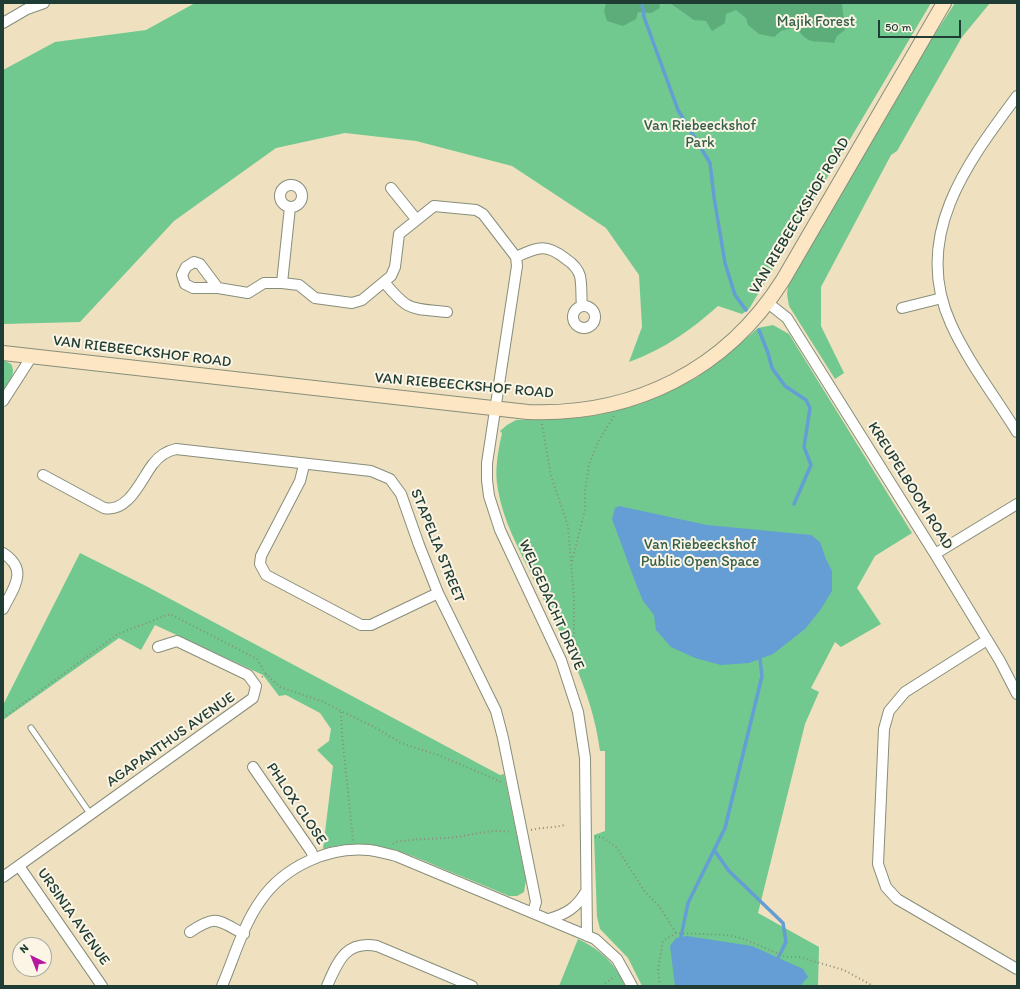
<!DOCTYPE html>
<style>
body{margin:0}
#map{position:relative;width:1020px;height:989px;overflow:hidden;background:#efe0c0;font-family:Itim,sans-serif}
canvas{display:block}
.frame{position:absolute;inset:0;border:4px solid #1f3d34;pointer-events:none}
.north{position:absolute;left:12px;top:937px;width:40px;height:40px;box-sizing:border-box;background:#fcf5e5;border:1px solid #a4ab9e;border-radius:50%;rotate:317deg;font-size:11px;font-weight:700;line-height:16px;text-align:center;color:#1f3d34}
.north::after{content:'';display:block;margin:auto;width:14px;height:18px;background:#b5179e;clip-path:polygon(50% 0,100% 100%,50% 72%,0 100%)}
.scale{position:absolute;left:878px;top:20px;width:83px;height:18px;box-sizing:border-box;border:2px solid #1f3d34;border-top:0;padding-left:5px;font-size:12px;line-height:14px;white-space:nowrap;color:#1f3d34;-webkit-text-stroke:3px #fcf5e5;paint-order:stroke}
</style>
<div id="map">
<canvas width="1020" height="989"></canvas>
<div class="frame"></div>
<div class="north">N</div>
<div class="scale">50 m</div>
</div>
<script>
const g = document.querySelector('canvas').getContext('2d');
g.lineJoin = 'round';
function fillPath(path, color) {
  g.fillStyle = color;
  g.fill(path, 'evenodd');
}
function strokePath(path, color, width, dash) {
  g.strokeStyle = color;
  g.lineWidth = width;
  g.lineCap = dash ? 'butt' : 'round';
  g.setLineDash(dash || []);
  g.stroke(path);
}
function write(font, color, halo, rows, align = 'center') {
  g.font = font + ' Itim,sans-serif';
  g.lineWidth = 4;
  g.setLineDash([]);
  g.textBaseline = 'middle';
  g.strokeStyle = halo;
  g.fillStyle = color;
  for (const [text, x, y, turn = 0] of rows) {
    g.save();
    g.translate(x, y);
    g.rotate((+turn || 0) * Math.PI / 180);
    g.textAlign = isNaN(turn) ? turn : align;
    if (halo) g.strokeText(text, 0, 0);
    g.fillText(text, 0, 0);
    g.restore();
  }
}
const green = new Path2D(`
 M195,3H931L749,309L742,314L718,306C690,331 664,349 629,362L642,327L639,275L606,228L512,166L416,141L345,133L276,148L174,221L80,322L3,324V70L55,42L146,30Z
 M955,3H990L962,37L897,151L891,155L821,287V326L844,373L835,379L789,306L787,294L788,285L931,40Z
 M773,325L789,334L912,533L875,556L857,588L881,624L841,647L835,642L811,688L819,692L805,724L758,913L819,947L818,986H642L628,958L600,929L597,917L594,835L605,831V751H600C592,687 559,631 531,574C518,547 503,520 498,490C494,471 498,451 502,433L500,431L507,425L516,420L577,418L598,415L640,404L660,396L696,378L727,355L758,328Z
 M3,360L11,364C17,374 8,383 3,392Z
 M80,553L146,586L500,775L504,774L526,880L524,892L517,896H509C487,887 464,877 441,868C399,850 369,837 323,849L333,766L317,750L329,741L331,729L320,713L286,695L279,696L263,675L155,625L141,650L119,638L3,720V705Z
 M578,939C600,949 616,964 625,986H559Z`);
const forest = new Path2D(`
 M606,3H659L660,8L651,13L638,12L636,19L623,26L607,21L604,11Z
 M670,3H842L845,30L837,36L834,43C815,40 808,46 796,27L781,31L774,37L759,34L748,25L746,18L736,10L726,14L725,23L712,31L706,21L694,20Z`);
const water = new Path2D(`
 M619,506L707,525L811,535L820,542L826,559L832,571V591L821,609L805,629L773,654L749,663L721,665L695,658L671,647L656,630L654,615L643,601L636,584L612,519L615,508Z
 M687,936L752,946L803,969L808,977L800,986H675L670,946L676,938Z`);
const stream = new Path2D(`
 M642,3L644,17L678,110L710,163L714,197L725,263L735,295L746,310
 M759,330L768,353L772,368L785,386L806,400L810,408L804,447L811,465L794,504
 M714,850L729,871L783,923L786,942L778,958
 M681,937L688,903L725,828L762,676L760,659`);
const path = new Path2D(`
 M542,424L551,476L568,526L574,598V653L569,655
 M572,561L585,510V492L589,464L599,440L614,416
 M262,677L266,674L280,687L321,701L378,729L401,743L438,755L502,782
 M341,712L342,734L353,841
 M3,718L118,634L170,614L257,659L266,674
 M531,830C543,827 553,828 565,825
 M595,837H602L617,848L645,892L659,906L676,933
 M393,844L396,842C413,839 429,839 446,838C468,837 489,828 511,832
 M602,986L615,976
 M660,986L658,970L663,941L676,933L727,935L744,939L786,957H799L844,970L873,986`);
const lane = new Path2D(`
 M31,728L91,815`);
const street = new Path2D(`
 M3,23L27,9L44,3
 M1017,96C967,163 911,237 951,324C967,360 996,398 1017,432
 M280 196a11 11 0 1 1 22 0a11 11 0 1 1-22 0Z
 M391,188L416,219
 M516,257C538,247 546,243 566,259C572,263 578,269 580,276C582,285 581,297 582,306
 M384,282C409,312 410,308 447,312
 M282,283L290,207
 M218,288L200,264L194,262L186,267L182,275L185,284L193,288H218L248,293L264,283H282L299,285L315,298L352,303L362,300L391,276L395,267L399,234L434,206L476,210L483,214L516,257L517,266L487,463V480L489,496L500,530L561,660L578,712L585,758L587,936
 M768,303L787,318L935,554L1000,661L1017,694
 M573 317a11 11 0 1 1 22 0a11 11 0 1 1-22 0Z
 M902,308L942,298
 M3,401L32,356
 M304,465L300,481L261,556L260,564L266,575L361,625H371L438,593
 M43,475L104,508C129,513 141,479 153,464C159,456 167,451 176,449L371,471L390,479L401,494L419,545L438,593L496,711L503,738L536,902L533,912
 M3,553C29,570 14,587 3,609
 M935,554L1017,504
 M987,640L905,692L889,711L884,729L878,864L886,887L897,899L1017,969
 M253,767L311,851L314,858
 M19,866L102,986
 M3,877L253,698L256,686L248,675L177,641L158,647
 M549,919C566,914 576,908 585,893
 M190,932C217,914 217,920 244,934
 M222,986C234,958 243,925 261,900C284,867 328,846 369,850C378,851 387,854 396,856L595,939L617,959L632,986
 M327,986C338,961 346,940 377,946L472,986`);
const secondary = new Path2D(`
 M3,353L528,412C634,416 726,370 783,280L944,3`);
const parkNames = [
 ["Majik Forest",816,22],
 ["Van Riebeeckshof",700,126],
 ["Park",700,143],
 ["Van Riebeeckshof",700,545],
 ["Public Open Space",700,562]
];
const streetNames = [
 ["VAN RIEBEECKSHOF ROAD",800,216,-59],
 ["VAN RIEBEECKSHOF ROAD",142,352,7],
 ["VAN RIEBEECKSHOF ROAD",464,386,5],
 ["KREUPELBOOM ROAD",910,486,58],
 ["STAPELIA STREET",437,546,68],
 ["WELGEDACHT DRIVE",551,605,66],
 ["AGAPANTHUS AVENUE",171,740,-35],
 ["PHLOX CLOSE",296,804,56],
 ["URSINIA AVENUE",73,917,55]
];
fillPath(green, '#71c98f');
fillPath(forest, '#5cad7a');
fillPath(water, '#649ed4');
strokePath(stream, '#649ed4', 3.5);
strokePath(lane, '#878e7a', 7);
strokePath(street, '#878e7a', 12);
strokePath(secondary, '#878e7a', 16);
strokePath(path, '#878e7a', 2, [1, 3]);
strokePath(lane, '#fff', 5);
strokePath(street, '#fff', 10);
strokePath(secondary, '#fce6c4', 14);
write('15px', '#34604b', '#fcf5e5', parkNames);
write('15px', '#1f3d34', '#fcf5e5', streetNames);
</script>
